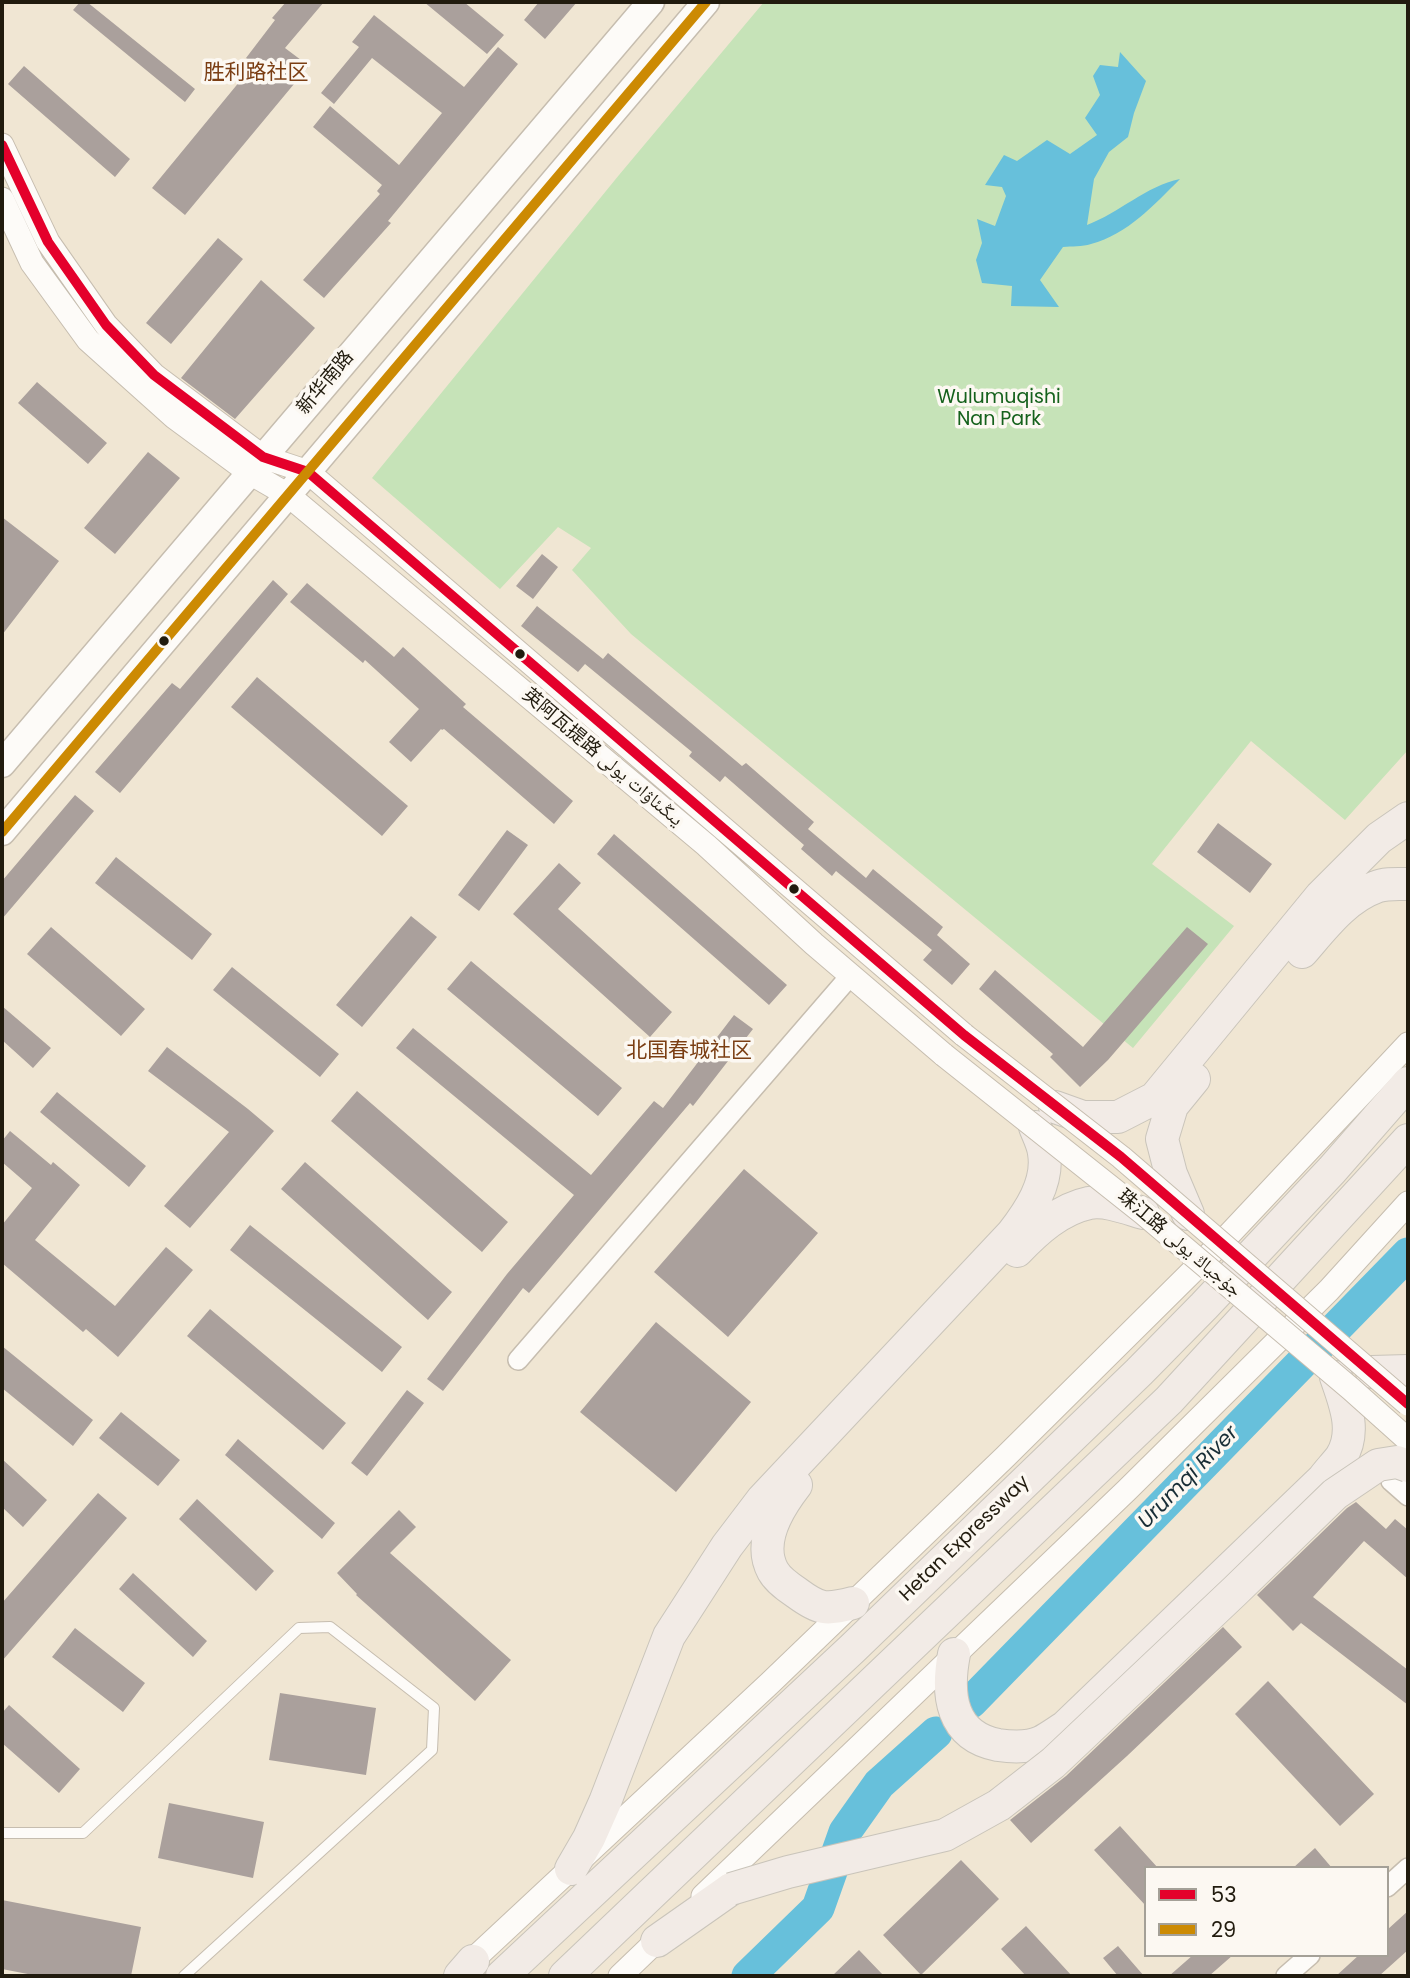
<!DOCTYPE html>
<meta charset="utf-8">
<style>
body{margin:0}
#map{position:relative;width:1410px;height:1978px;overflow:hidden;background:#f0e6d3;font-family:Poppins,sans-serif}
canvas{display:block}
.frame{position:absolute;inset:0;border:4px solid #211b0e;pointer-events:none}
.legend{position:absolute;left:1144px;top:1866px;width:245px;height:91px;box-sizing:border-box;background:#fcf8f2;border:2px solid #a4a097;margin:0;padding:9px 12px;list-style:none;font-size:21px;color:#211b0e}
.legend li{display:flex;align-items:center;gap:14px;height:35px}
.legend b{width:35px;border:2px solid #a4a097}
</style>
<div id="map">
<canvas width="1410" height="1978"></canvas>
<div class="frame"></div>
<ul class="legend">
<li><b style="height:9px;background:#e4002b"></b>53</li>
<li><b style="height:9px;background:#cc8a03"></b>29</li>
</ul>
</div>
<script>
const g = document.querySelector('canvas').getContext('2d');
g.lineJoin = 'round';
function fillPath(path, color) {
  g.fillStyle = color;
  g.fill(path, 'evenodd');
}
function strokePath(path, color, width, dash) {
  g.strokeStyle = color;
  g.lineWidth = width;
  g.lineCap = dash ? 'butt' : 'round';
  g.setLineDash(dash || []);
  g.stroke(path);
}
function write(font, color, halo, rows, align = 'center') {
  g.font = font + ' Poppins,"Noto Naskh Arabic","Noto Sans SC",sans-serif';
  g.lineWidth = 7;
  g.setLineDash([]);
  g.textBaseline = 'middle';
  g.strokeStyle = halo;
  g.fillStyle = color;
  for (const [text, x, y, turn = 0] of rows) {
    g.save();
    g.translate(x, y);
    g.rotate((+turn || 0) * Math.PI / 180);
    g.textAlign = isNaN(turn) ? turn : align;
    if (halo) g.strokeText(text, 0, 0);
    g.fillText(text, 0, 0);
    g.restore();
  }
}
const green = new Path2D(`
 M764,2H1408V750L1345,820L1251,741L1152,864L1234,926L1133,1048L631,634L572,570L591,548L558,527L500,589L372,478L619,175Z`);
const water = new Path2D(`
 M1120,52L1146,81L1134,113L1128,137L1109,152L1094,179L1087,225C1119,213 1146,186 1180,179C1154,205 1128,234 1091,244C1082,247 1072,246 1063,247L1040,280L1059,307L1011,306L1012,286L982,283L976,260L982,243L977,219L995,226L1006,196L1002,187L985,185L1004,155L1017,161L1047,140L1070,154L1097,135L1085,118L1100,95L1093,76L1100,65L1118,67Z`);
const river = new Path2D(`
 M971,1702L1408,1254
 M748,1976L818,1908L845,1832L879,1784L936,1733`);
const building = new Path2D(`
 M80,2H87L195,89L185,102L73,10Z
 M286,2H324L285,48L309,66L185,215L152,188L254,64L246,58L275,20L272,18Z
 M424,2H464L504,35L487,54Z
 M539,2H577L545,39L524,20Z
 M374,15L464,87L498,47L518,64L388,221L391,223L324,298L303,280L380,194L377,191L382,185L313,127L330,106L399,165L442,113L372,58L334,104L321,93L359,47L352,42Z
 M24,66L130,159L115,177L8,84Z
 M218,238L243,259L171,344L146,323Z
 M261,280L315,328L235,419L181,378Z
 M37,382L107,443L88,464L18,403Z
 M148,452L180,478L115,554L84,528Z
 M2,517L59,561L2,635Z
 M542,554L558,567L533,599L516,586Z
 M273,580L288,594L120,793L95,772L172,683L180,689Z
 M307,583L394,657L403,647L466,704L463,707L573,801L554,824L444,729L442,730L441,729L411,762L389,742L419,709L365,660L363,663L290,602Z
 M537,606L603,659L608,653L742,766L746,763L814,822L808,829L866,878L873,869L943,927L937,935L970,964L952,985L923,960L932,950L836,871L832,876L801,849L804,845L725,776L720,782L689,756L692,752L585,664L578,672L521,626Z
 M257,677L408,806L382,836L231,707Z
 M75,795L94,811L2,919V881Z
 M1218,823L1272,864L1250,893L1197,852Z
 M507,830L528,845L479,911L458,895Z
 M614,834L787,985L769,1005L597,854Z
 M116,857L212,934L192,960L95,883Z
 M559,863L581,883L558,909L672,1012L650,1037L513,914Z
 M411,916L437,937L362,1027L336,1005Z
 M51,927L145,1009L121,1036L27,954Z
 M1187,927L1208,944L1108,1060L1080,1087L1050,1057L1053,1054L979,989L995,970L1083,1047Z
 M471,961L622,1088L598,1116L447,989Z
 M232,967L339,1054L320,1077L213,990Z
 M2,1006L51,1048L33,1068L2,1040Z
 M734,1015L753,1029L693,1106L690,1103L529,1293L523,1288L443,1391L427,1379L507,1274L574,1195L396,1048L413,1028L591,1175L654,1101L663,1108Z
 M167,1047L248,1109L274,1131L190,1228L164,1206L229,1132L148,1071Z
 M357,1091L508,1222L482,1252L331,1121Z
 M57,1092L146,1166L129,1187L40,1112Z
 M10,1131L51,1165L53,1162L80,1185L35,1240L115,1306L166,1247L193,1270L118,1357L86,1329L83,1332L2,1263V1225L32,1188L2,1162V1141Z
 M305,1162L452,1292L428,1320L281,1189Z
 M744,1169L818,1233L728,1337L654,1272Z
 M250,1225L402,1347L382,1372L230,1250Z
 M210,1309L346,1423L323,1450L187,1336Z
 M656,1322L751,1402L676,1492L580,1412Z
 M2,1346L93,1420L73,1446L2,1388Z
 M407,1390L424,1403L367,1476L351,1463Z
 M121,1412L180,1460L158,1486L99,1438Z
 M238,1439L335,1523L322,1539L225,1455Z
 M2,1459L47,1500L23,1527L2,1507Z
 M98,1493L127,1518L2,1661V1603Z
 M197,1499L274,1571L256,1591L179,1519Z
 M1356,1502L1386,1529L1395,1519L1408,1530V1579L1364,1541L1313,1597L1408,1670V1705L1301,1623L1293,1631L1257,1595L1347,1508Z
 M399,1510L416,1527L390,1553L511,1660L475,1701L356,1595L357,1594L337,1573Z
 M133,1573L207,1641L193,1657L119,1589Z
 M1223,1627L1242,1647L1127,1756L1031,1843L1010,1820L1066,1776Z
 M75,1628L145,1683L123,1712L52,1657Z
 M1268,1681L1374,1794L1340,1826L1235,1714Z
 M280,1693L376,1708L366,1775L269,1760Z
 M9,1705L80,1769L59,1793L2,1743V1713Z
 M169,1803L264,1822L253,1878L158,1858Z
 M1120,1826L1158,1868H1146V1906L1094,1850Z
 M1315,1848L1332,1868H1293Z
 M961,1860L999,1899L921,1975L883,1935Z
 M2,1900L141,1927L131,1976H38L2,1969Z
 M1408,1911V1950L1379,1976H1336L1359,1955H1387V1930Z
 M1026,1926L1072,1976H1026L1001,1949Z
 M1118,1946L1144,1976H1118L1103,1958Z
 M859,1950L884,1976H832Z
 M1193,1955H1233L1209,1976H1169Z`);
const service = new Path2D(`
 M2,1833H83L299,1628L330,1627L434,1708L432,1750L184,1976`);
const minor = new Path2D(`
 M518,1360L851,975
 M1408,1464L1391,1481L1408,1496
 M1387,1887L1408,1868
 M1286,1976L1310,1955`);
const tertiary = new Path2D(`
 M2,145L48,242L106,325L154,375L263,457L308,472L964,1035
 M2,199L32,263L88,340L174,417L250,473L288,495L706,845L814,944L944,1055
 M703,1896L1127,1490L1329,1290L1408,1203
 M463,1969L770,1683L1005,1457L1222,1242L1408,1044
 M620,1976L668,1930`);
const secondary = new Path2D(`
 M2,764L651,2
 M2,832L706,2`);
const trunk = new Path2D(`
 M1302,952C1323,928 1345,898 1376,887C1385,883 1398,884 1408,884
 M1055,1107L1083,1117H1118L1155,1098L1321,896L1379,838L1408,818
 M1188,1214L1171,1174L1162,1139L1172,1106L1194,1079
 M1017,1251C1036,1231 1060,1209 1089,1203C1106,1200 1126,1208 1143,1213
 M1372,1372L1408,1371
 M796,1485C779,1507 757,1542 773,1571C778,1580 788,1587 797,1593C820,1610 826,1610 853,1603
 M954,1654C946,1695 951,1736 998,1745C1012,1747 1028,1748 1041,1742C1049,1738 1057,1732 1065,1727L1323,1479C1328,1472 1335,1465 1341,1457C1357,1432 1345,1403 1336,1377
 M571,1869L589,1838L605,1802L669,1636L727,1546L762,1500L1012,1234C1029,1212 1049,1183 1044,1153C1043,1144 1038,1135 1035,1127
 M657,1941L731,1889
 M460,1976L473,1961
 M502,1976L852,1649L1139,1372L1204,1306L1332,1170L1408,1083
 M565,1976L1169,1400L1408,1140`);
const tertiaryBridge = new Path2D(`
 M964,1035L1121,1157L1408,1404
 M944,1055L1143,1213L1351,1389L1408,1440`);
const trunkBridge = new Path2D(`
 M731,1889L788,1872L945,1835L999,1805L1053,1763L1235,1591L1335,1494L1378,1465L1397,1462L1408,1466`);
const bus1 = new Path2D(`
 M2,145L48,242L106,325L154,375L263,457L308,472L964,1035L1121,1157L1408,1404`);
const bus2 = new Path2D(`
 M2,832L706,2`);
const markers = [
 [164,641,6,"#211b0e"],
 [520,654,6,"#211b0e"],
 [794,889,6,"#211b0e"]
];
const streetNames = [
 ["新华南路",326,383,-50],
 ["英阿瓦提路 يىڭىئاۋات يولى",602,758,40],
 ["珠江路 جۇجياڭ يولى",1179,1244,40],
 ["Hetan Expressway",965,1539,-44]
];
const parkNames = [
 ["Wulumuqishi",999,398],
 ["Nan Park",999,420]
];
const neighbourhoodNames = [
 ["胜利路社区",256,74],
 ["北国春城社区",689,1052]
];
const waterNames = [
 ["Urumqi River",1189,1478,-46]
];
fillPath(green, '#c6e3b8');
fillPath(water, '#67c0db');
strokePath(river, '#67c0db', 33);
fillPath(building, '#aaa09c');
strokePath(service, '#c6bdaf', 12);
strokePath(minor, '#c6bdaf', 22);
strokePath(tertiary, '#c6bdaf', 25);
strokePath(secondary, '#c6bdaf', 29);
strokePath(trunk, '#c9c4ba', 34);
strokePath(service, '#fdfbf8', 10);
strokePath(minor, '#fdfbf8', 19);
strokePath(tertiary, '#fdfbf8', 23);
strokePath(secondary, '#fdfbf8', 26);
strokePath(trunk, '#f2ebe6', 32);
strokePath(tertiaryBridge, '#c6bdaf', 25, []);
strokePath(trunkBridge, '#c9c4ba', 34, []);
strokePath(tertiaryBridge, '#fdfbf8', 23);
strokePath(trunkBridge, '#f2ebe6', 32);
strokePath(bus1, '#e4002b', 10);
strokePath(bus2, '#cc8a03', 10);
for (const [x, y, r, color] of markers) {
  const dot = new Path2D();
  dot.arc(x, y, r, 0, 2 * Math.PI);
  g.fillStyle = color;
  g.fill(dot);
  strokePath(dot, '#fcf8f2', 2.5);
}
write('19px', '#211b0e', '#fcf8f2', streetNames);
write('19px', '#15611c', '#fcf8f2', parkNames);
write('21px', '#7b3e13', '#fcf8f2', neighbourhoodNames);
write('italic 21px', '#182d36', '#fcf8f2', waterNames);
</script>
